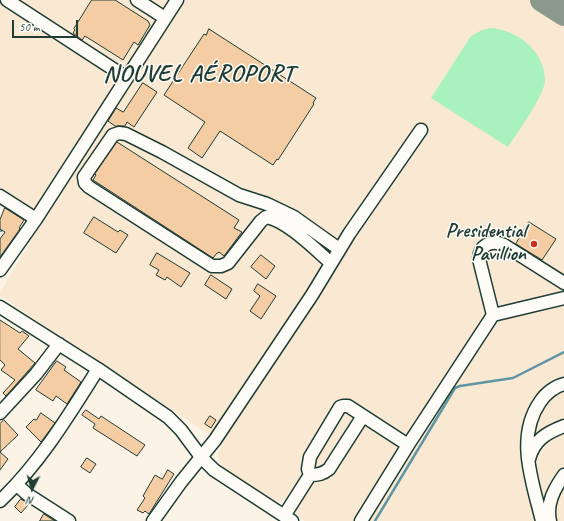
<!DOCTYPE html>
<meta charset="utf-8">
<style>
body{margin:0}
#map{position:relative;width:564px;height:521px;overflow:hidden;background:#fbf3e6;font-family:Caveat,sans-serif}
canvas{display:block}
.north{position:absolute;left:12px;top:469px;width:40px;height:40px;-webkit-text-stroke:3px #fdfcf7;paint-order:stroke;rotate:186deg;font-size:11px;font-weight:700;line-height:16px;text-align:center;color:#1f3d34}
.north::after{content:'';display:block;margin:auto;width:14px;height:18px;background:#1f3d34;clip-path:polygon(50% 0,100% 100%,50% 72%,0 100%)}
.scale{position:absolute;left:12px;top:20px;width:66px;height:18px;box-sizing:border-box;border:2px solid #1f3d34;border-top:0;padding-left:5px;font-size:12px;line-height:14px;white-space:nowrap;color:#1f3d34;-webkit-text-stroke:3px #fdfcf7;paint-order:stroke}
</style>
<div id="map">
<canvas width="564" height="521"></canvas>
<div class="north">N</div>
<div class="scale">50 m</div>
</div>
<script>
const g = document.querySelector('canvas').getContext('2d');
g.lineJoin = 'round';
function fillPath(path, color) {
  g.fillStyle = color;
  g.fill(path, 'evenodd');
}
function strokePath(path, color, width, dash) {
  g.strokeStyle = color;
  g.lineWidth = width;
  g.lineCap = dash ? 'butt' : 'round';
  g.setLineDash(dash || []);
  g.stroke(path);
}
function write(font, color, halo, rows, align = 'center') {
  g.font = font + ' Caveat,sans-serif';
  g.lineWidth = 3;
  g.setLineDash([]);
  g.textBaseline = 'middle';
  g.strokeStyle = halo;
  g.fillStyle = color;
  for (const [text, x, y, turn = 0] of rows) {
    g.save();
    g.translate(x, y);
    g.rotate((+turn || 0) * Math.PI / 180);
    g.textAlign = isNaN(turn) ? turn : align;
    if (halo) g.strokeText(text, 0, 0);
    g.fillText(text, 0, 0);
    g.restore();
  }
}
const built = new Path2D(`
 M0,0H564V521H305L295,514L296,508L292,504L284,499L276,503L223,468L220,462L218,454L222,443L0,296V293L43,220L0,191Z`);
const green = new Path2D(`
 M490,28C505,29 518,35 529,45C538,54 545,66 545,80C545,95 517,133 508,147L431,98L471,36L482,30Z`);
const stream = new Path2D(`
 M0,231L5,229
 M375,521L455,388L460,386L513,378L564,352`);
const taxiway = new Path2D(`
 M542,0L564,14`);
const building = new Path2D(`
 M92,0H115L148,21L150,25L138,45L134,42L123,60L85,36L82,40L73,33L75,30L74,29Z
 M209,29L316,98L313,103L314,104L278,160L277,159L273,165L220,131L202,158L188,148L205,122L164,95L204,34L206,35Z
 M143,83L157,92L134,127L127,122L125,126H115L108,121L116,108L123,112Z
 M117,142L239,220L234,228L242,232L224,256L219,252L218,253H217L213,258L93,180L96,175L95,174Z
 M5,208L24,220L19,228L20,229L0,257V239L5,232L0,229V220Z
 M94,217L118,232L120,230L128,235L116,253L84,233Z
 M529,222L556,239L542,260L516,244Z
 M157,253L190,273L181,287L167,277L165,280L156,275L159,270L150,265Z
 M261,255L275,266L266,279L251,267Z
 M211,275L232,289L226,299L205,285Z
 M258,284L276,296L261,319L250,311L260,296L254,291Z
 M0,320L20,333L22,331L29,336L18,349L35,363L6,396L3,393L15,380L1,370L5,365L0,360Z
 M57,361L66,367L64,370L81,382L67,404L56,396L53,401L36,390Z
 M86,410L99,419L101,416L145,445L137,456L93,428L95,424L82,415Z
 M41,413L55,423L41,442L26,427L34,419L36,420Z
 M210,416L216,420L211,428L205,424Z
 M4,420L18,435L0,452V424Z
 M0,452L8,459L0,470Z
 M87,458L96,464L90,473L81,467Z
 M168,470L174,474L149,514L145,511L143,513L137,510L145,498L143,496L155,475L162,479Z
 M21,499L29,504L21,513L15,507Z
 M44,514L55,521H40Z`);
const minor = new Path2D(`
 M7,0L127,78
 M137,0L165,18
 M0,196L36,219
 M331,263C316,250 285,219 266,217L261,221L228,263L221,266H212L89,187L85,183L84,177L113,135L119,133L126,134L162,152L239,195L267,204L294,217L339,249
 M0,270L36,219L177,0
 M0,307L98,369L168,417L181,430L201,457L214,470L292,521
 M493,315L479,259C480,245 491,239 504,245L564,283
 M0,413L36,374L59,344
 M529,459C534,440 546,433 564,426
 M310,475C318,475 323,474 329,469L363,416
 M17,485L27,494L69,521
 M0,501C40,463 69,415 98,369
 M284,516L310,475L308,469L310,457L340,407L343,406H348L408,445
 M153,521L181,482L215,440L312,295L349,234L421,130
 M361,521L408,445L493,315L564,298
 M542,521C533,483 515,438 540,402C545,394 555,386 564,384
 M550,521C546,504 554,489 564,475`);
const markers = [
 [534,244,4,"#c8321e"]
];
const poiNames = [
 ["Presidential",526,232],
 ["Pavillion",526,255]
];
const districtNames = [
 ["NOUVEL AÉROPORT",199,75]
];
fillPath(built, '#f9e8d2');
fillPath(green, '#a9f2c0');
strokePath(stream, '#6095a4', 2.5);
strokePath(taxiway, '#8d988d', 24);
fillPath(building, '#f4cda4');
strokePath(building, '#1f3d34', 1);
strokePath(minor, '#1f3d34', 15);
strokePath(minor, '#fdfcf7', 12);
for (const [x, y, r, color] of markers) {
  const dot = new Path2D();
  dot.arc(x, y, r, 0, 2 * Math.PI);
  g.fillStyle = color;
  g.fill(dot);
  strokePath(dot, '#fdfcf7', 1.5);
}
write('bold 20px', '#1f3d34', '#fdfcf7', poiNames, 'right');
g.letterSpacing = '1px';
write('bold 24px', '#1f3d34', '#fdfcf7', districtNames);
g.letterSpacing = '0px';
</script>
